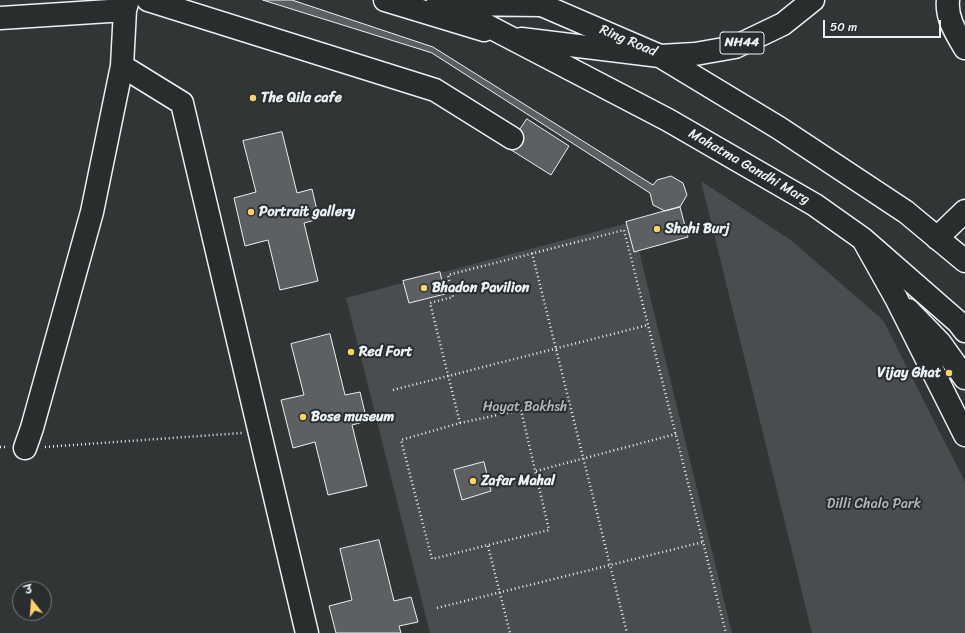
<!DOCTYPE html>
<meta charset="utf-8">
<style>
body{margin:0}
#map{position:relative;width:965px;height:633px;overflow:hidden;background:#323536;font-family:Sriracha,"Playpen Sans Deva",sans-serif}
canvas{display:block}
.north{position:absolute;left:12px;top:581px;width:40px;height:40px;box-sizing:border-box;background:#2a2d2e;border:1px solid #767b7f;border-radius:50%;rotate:343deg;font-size:11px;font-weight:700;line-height:16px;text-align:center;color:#e8f1f8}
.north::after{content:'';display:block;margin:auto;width:14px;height:18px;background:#ffd166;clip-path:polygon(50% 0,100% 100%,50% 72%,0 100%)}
.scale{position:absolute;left:823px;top:20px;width:118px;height:18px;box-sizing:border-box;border:2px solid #e8f1f8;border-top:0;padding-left:5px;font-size:12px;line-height:14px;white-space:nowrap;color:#e8f1f8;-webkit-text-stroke:3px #2a2d2e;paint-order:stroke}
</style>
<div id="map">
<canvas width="965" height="633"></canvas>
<div class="north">उ</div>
<div class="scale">50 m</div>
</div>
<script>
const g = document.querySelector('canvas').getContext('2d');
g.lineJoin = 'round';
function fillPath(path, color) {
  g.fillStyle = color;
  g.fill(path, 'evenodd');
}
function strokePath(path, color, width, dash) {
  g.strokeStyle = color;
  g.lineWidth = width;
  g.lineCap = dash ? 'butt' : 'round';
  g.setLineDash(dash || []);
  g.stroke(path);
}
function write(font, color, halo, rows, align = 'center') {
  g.font = font + ' Sriracha,sans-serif';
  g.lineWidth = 4;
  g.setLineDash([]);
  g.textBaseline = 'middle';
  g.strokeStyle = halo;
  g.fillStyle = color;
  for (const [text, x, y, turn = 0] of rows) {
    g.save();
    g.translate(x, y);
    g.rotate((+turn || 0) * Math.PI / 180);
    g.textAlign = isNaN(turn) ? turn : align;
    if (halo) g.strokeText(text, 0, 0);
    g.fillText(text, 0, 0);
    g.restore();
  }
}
const green = new Path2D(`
 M701,181L792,241L883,320L965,482V633H812Z
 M632,222L732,633H430L346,298Z`);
const building = new Path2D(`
 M263,0H292L433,47L653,185L657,180L671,176L683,183L687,195L680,207L665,211L653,205L650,193L432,53Z
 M527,119L569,146L551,175L508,148Z
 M282,132L297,193L312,189L319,219L304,223L318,281L280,290L268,240L245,246L234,198L256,192L243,141Z
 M680,207L688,237L634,252L626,222Z
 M440,272L445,294L409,303L403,281Z
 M330,334L345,395L360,392L367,421L352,425L367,486L328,495L315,442L293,448L281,400L304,395L291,344Z
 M484,462L491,491L462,500L454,470Z
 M379,540L394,601L411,597L418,622L399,626L401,633H336L329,606L352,600L340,549Z`);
const path = new Path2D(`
 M532,253L627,633
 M393,390L648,325
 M521,410L549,530L432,559L401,440L460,423Z
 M460,423L430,303L453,297L448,275L624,230L726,633
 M0,447H8
 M45,447L242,433
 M536,471L676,434
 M488,546L510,633
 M437,608L703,542`);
const minor = new Path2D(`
 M148,0L435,90L512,138
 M385,0L484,30
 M948,0C946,18 956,33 965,48
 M0,18L125,10
 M122,66L182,103L307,633
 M937,238L965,211
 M864,241L896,298L965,435
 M908,310L940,343L965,378
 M25,448L32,428L92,212L122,66L125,10L128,0`);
const major = new Path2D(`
 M438,0L668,120L815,205L863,239L958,322L965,331
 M451,4L544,5
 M521,39L660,56L779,128L906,212L965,261`);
const highway = new Path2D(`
 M530,0L660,56L695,54L735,47L783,24L813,0`);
const markers = [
 [253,98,4,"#ffd166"],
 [251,212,4,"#ffd166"],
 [657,229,4,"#ffd166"],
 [424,288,4,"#ffd166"],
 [351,352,4,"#ffd166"],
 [949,373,4,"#ffd166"],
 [303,417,4,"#ffd166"],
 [473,481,4,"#ffd166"]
];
const shields = [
 [742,43,44]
];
const shieldNames = [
 ["NH44",742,43]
];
const streetNames = [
 ["Ring Road",628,41,23],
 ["Mahatma Gandhi Marg",749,167,30]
];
const poiNames = [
 ["The Qila cafe",261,98],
 ["Portrait gallery",259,212],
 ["Shahi Burj",665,229],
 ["Bhadon Pavilion",432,288],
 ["Red Fort",359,352],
 ["Vijay Ghat",941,373,"right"],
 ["Bose museum",311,417],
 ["Zafar Mahal",481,481]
];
const parkNames = [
 ["Hayat Bakhsh",525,407],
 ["Dilli Chalo Park",874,504]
];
fillPath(green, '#494d4f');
fillPath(building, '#5c6063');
strokePath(building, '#e8f1f8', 1);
strokePath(minor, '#e8f1f8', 25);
strokePath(major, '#e8f1f8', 25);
strokePath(highway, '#e8f1f8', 25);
strokePath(path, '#e8f1f8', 2.5, [1, 3]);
strokePath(minor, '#2a2d2e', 22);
strokePath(major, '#2a2d2e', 22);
strokePath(highway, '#2a2d2e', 22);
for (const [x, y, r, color] of markers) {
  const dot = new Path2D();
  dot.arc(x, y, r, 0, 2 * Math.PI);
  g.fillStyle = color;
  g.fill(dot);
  strokePath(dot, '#2a2d2e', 1.5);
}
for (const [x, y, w] of shields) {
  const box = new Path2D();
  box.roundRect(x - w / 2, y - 11, w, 22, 3);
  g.fillStyle = '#2a2d2e';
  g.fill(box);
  strokePath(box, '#e8f1f8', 1);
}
write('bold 13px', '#e8f1f8', null, shieldNames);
write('14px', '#e8f1f8', '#2a2d2e', streetNames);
write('bold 14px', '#e8f1f8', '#2a2d2e', poiNames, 'left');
write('14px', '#b0b8bd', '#2a2d2e', parkNames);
</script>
